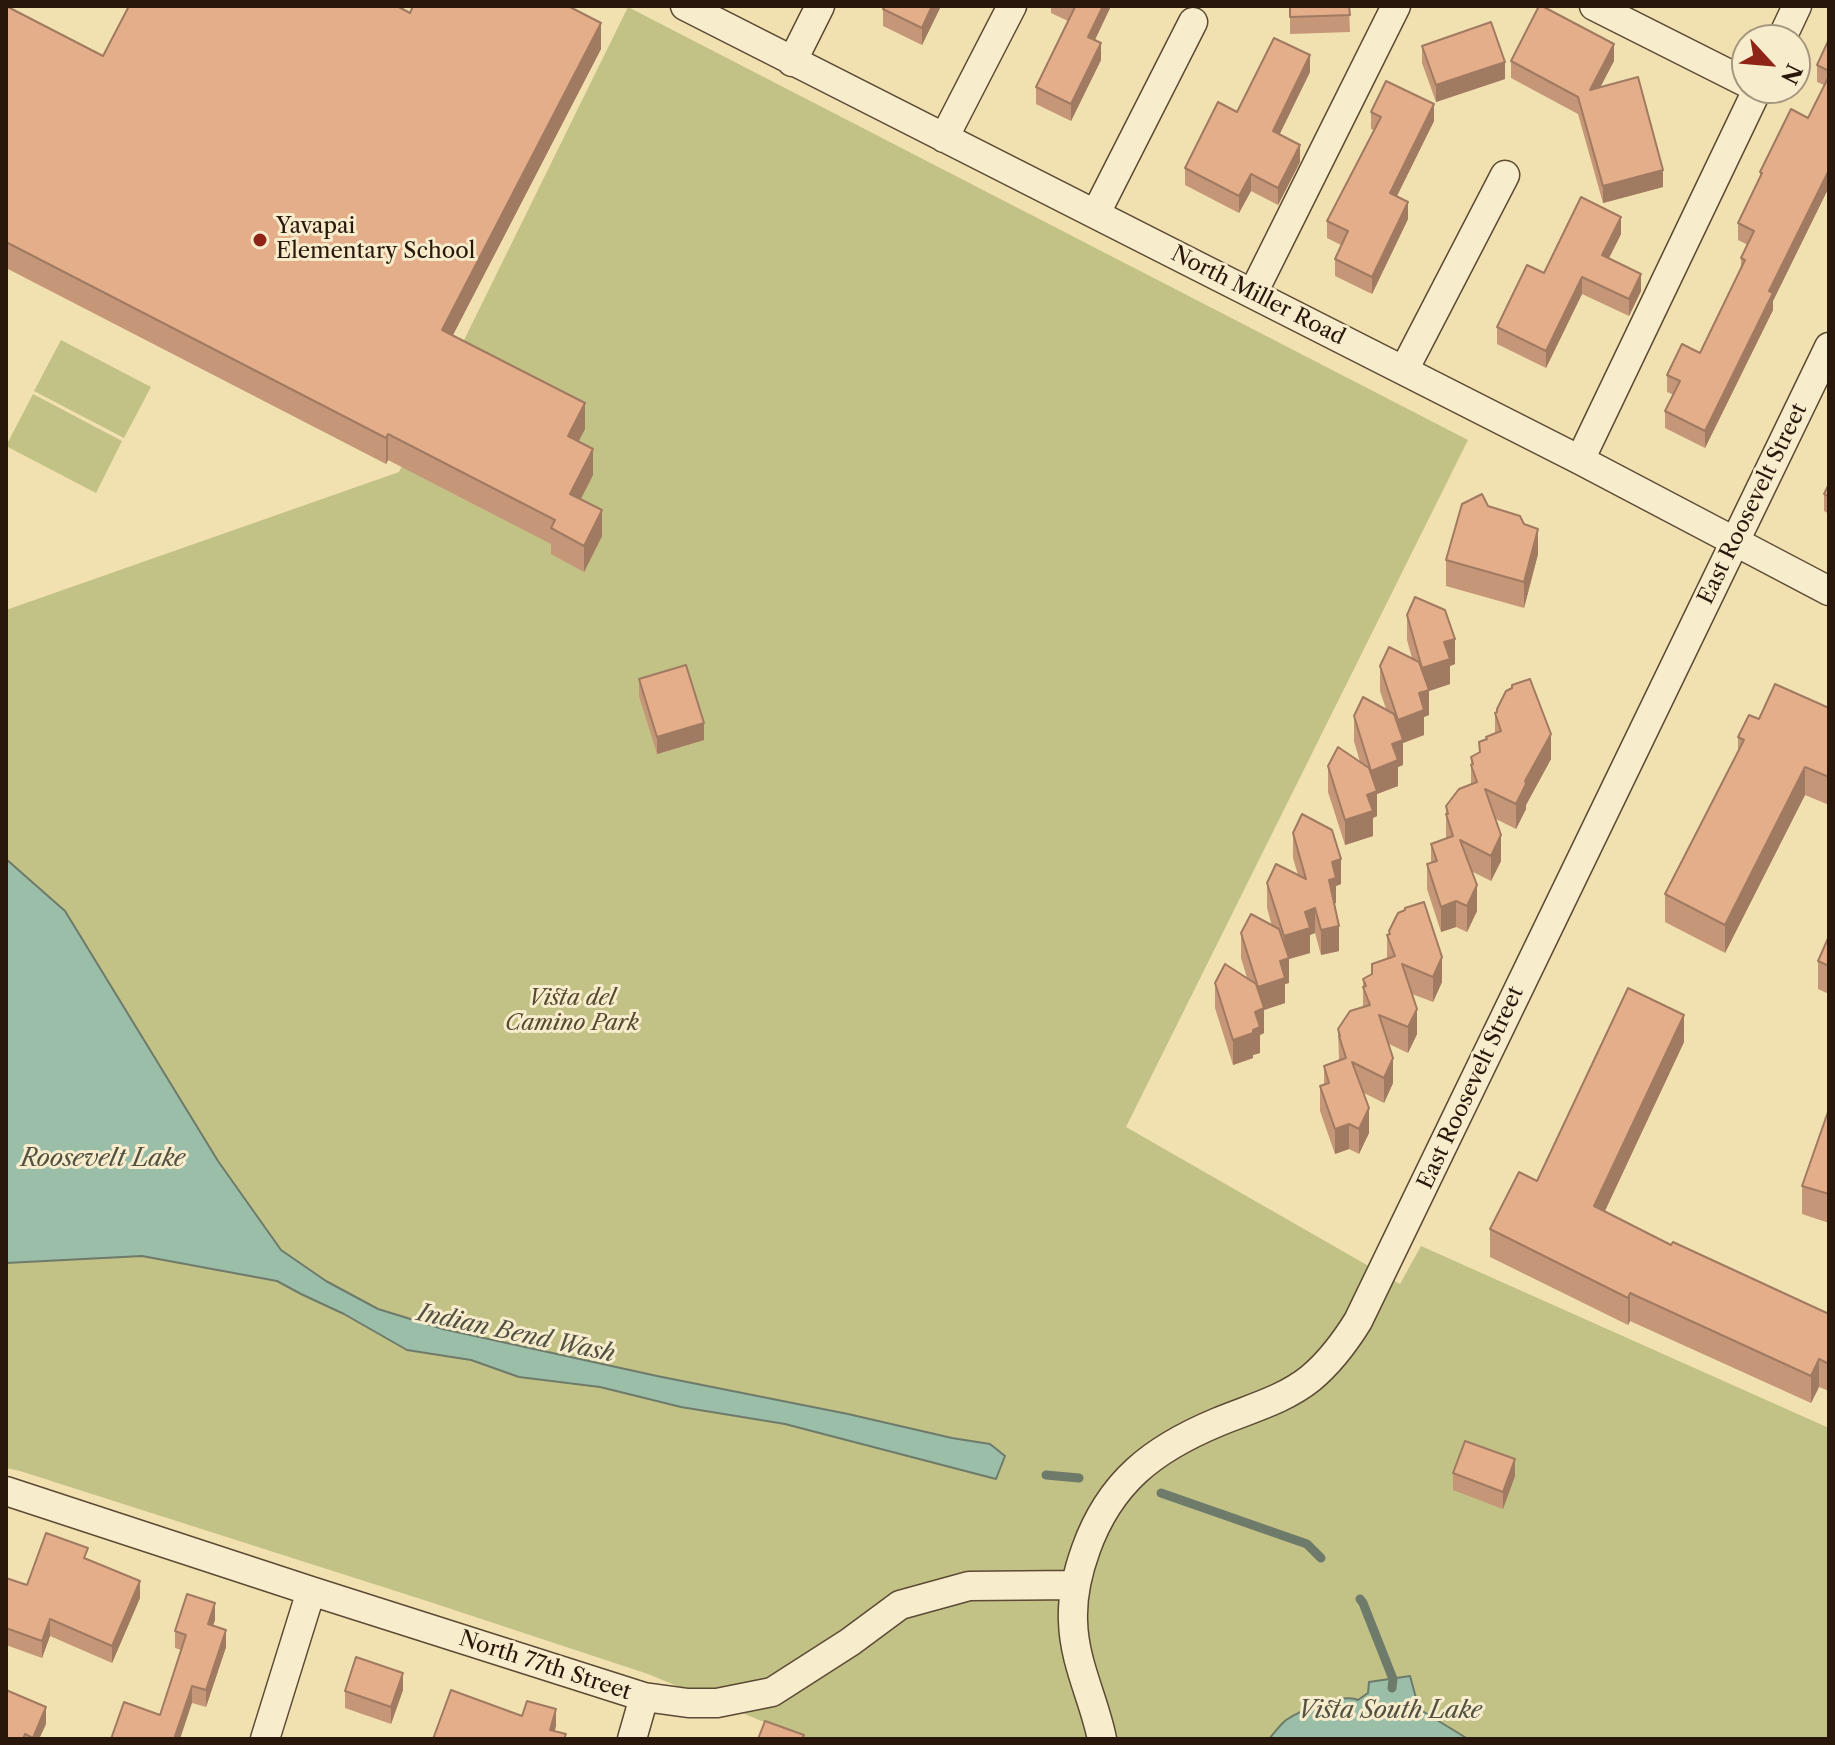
<!DOCTYPE html>
<style>
body{margin:0}
#map{position:relative;width:1835px;height:1745px;overflow:hidden;background:#f2e1b0;font-family:"Libre Caslon Text",serif}
canvas{display:block}
.frame{position:absolute;inset:0;border:8px solid #2a170c;pointer-events:none}
.north{position:absolute;left:1731px;top:24px;width:80px;height:80px;box-sizing:border-box;background:#f7eccc;border:2px solid #a5977f;border-radius:50%;rotate:116deg;font-size:22px;font-weight:700;line-height:32px;text-align:center;color:#2a170c}
.north::after{content:'';display:block;margin:auto;width:28px;height:36px;background:#8f2418;clip-path:polygon(50% 0,100% 100%,50% 72%,0 100%)}
</style>
<div id="map">
<canvas width="1835" height="1745"></canvas>
<div class="frame"></div>
<div class="north">N</div>
</div>
<script>
const g = document.querySelector('canvas').getContext('2d');
g.lineJoin = 'round';
function fillPath(path, color) {
  g.fillStyle = color;
  g.fill(path, 'evenodd');
}
function strokePath(path, color, width, dash) {
  g.strokeStyle = color;
  g.lineWidth = width;
  g.lineCap = dash ? 'butt' : 'round';
  g.setLineDash(dash || []);
  g.stroke(path);
}
function write(font, color, halo, rows, align = 'center') {
  g.font = font + ' "Libre Caslon Text",serif';
  g.lineWidth = 6;
  g.setLineDash([]);
  g.textBaseline = 'middle';
  g.strokeStyle = halo;
  g.fillStyle = color;
  for (const [text, x, y, turn = 0] of rows) {
    g.save();
    g.translate(x, y);
    g.rotate((+turn || 0) * Math.PI / 180);
    g.textAlign = isNaN(turn) ? turn : align;
    if (halo) g.strokeText(text, 0, 0);
    g.fillText(text, 0, 0);
    g.restore();
  }
}
const green = new Path2D(`
 M628,7L1468,440L1126,1127L1400,1284L1421,1246L1829,1428V1739H805L648,1674L430,1602L20,1471L6,1468V610L399,472Z
 M61,340L151,387L124,438L34,391Z
 M33,394L122,441L96,493L6,446Z`);
const water = new Path2D(`
 M6,859L65,911L218,1161L281,1250L326,1281L378,1309L443,1329L657,1376L848,1414L952,1438L990,1444L1005,1456L996,1479L785,1424L681,1407L600,1387L519,1377L471,1360L407,1350L344,1314L301,1294L277,1281L142,1256L6,1263Z
 M1410,1676L1419,1709L1468,1739H1269C1274,1733 1280,1725 1286,1720C1301,1710 1343,1693 1358,1700L1368,1693L1369,1682Z`);
const stream = new Path2D(`
 M1046,1475L1079,1478
 M1161,1493L1307,1544L1321,1558
 M1360,1599L1363,1603L1393,1679L1392,1688`);
const minor = new Path2D(`
 M685,6L1580,460L1829,591
 M1594,6L1747,83
 M1781,40L1797,6
 M792,62L820,6
 M944,138L1012,6
 M1096,213L1193,22
 M1253,293L1396,6
 M1404,370L1505,175
 M1580,460L1758,88
 M6,1491L311,1591L644,1697L688,1703H717L772,1692L850,1642L900,1605L969,1586L1076,1585
 M265,1739L311,1591
 M632,1739L644,1697
 M1102,1739C1094,1699 1074,1663 1073,1621C1072,1597 1078,1571 1086,1549C1110,1482 1153,1449 1218,1422C1249,1409 1284,1400 1311,1378C1330,1362 1345,1342 1358,1321L1829,347`);
const wall = new Path2D(`
 M6,6L103,56L410,13L601,49L453,335L585,429L578,442L593,475L581,499L602,536L584,572L551,554V544L388,460L386,464L6,268Z
 M941,6L922,45L883,26V9Z
 M1051,6H1111L1095,40L1101,60L1071,121L1036,104V87L1068,21L1051,13Z
 M1290,6H1349L1350,32L1290,34Z
 M1829,39V187L1773,301V310L1705,448L1665,428V411L1674,395L1667,392V375L1700,353L1741,268V258L1748,245L1738,240V223L1760,177V172L1808,118L1824,85L1817,82V65Z
 M1422,46L1505,79L1436,102L1422,63Z
 M1511,61H1614L1600,87L1663,187L1603,203L1578,114L1511,78Z
 M1310,72L1279,134L1300,162L1278,205L1251,191L1239,213L1185,185V168L1237,112Z
 M1371,112L1434,121L1397,196L1408,219L1372,294L1335,276V259L1341,245L1327,238V221L1374,130L1371,129Z
 M1621,234L1609,258L1641,291L1629,316L1582,294L1546,368L1497,344V327L1544,273Z
 M1829,484V514L1824,511V494Z
 M1488,506L1538,554L1524,608L1446,586V560Z
 M1407,615L1455,664L1450,666V684L1429,691V715L1424,717V735L1403,743V765L1398,767V786L1377,794V816L1373,818V836L1345,845L1328,792V766L1360,762L1354,741V716L1386,709L1380,691V666L1412,658L1407,640Z
 M639,679L704,740L657,754L639,696Z
 M1829,708V805L1805,795L1725,953L1665,922V894L1738,751V737L1759,719Z
 M1497,709L1551,759L1526,805V809L1516,829L1496,819L1501,861L1491,881L1471,871L1477,911L1467,932L1456,927L1441,932L1427,889V864L1431,863V844L1446,839V806L1471,785V757L1479,753V742L1486,740V737L1495,734V713L1497,712Z
 M1293,833L1341,884L1336,886V903L1334,904L1339,951L1321,955L1315,933L1310,935V953L1289,959V983L1285,984V1003L1264,1010V1033L1260,1035V1053L1253,1055V1058L1233,1065L1215,1008V983L1247,978L1241,958V933L1272,926L1267,908V883L1298,875L1293,858Z
 M1389,931L1442,982L1433,1002L1412,994L1417,1034L1408,1053L1389,1044L1393,1083L1384,1103L1364,1093L1369,1133L1359,1154L1349,1149L1335,1154L1320,1111V1086L1324,1085V1066L1339,1061L1338,1029L1363,1007V979L1372,975V964L1387,959V935L1389,934Z
 M1829,936V994L1818,989V961Z
 M1684,1042L1605,1211L1671,1245L1829,1314V1391L1819,1387L1811,1403L1630,1321L1628,1325L1490,1257V1229L1537,1181Z
 M1829,1109V1223L1802,1214V1186Z
 M1453,1473L1515,1476L1503,1509L1453,1490Z
 M88,1560L140,1598L112,1663L50,1636L42,1658L6,1645V1578L27,1585Z
 M215,1620L213,1625L226,1647L206,1707L192,1703L160,1715L181,1650L175,1648V1631Z
 M403,1690L391,1724L345,1708V1691Z
 M46,1724L39,1739H6Z`);
const shadedWall = new Path2D(`
 M932,6H941L922,45V28Z
 M1103,6H1111L1088,54V37Z
 M601,23V49L442,356V330Z
 M1101,43V60L1071,121V104Z
 M1614,44V61L1590,107V90Z
 M1310,55V72L1273,148V131Z
 M1505,62V79L1436,102V85Z
 M1434,104V121L1390,210V193Z
 M1300,145V162L1278,205V188Z
 M1663,170V187L1603,203V186Z
 M1829,170V187L1773,301V310L1705,448V431L1769,291Z
 M1251,174V191L1239,213V196Z
 M1408,202V219L1372,294V277Z
 M1621,217V234L1602,272V255Z
 M1641,274V291L1629,316V299Z
 M1582,277V294L1546,368V351Z
 M585,403V429L568,462V436Z
 M388,434V460L386,464V438Z
 M593,449V475L570,520V494Z
 M602,510V536L584,572V546Z
 M1538,529V554L1524,608V582Z
 M1455,639V664L1450,666V684L1429,691V715L1424,717V735L1403,743V765L1398,767V786L1377,794V816L1373,818V836L1345,845V820L1367,795L1371,771L1392,744L1398,742V720L1419,693L1422,668L1444,642Z
 M704,723V740L657,754V737Z
 M1551,734V759L1526,805V809L1516,829V804L1525,781Z
 M1805,767V795L1725,953V925Z
 M1501,835V861L1491,881V856Z
 M1341,859V884L1336,886V903L1329,905V880L1332,862Z
 M1477,885V911L1467,932V906Z
 M1456,901V927L1441,932V907Z
 M1315,908V933L1310,935V953L1289,959V983L1285,984V1003L1264,1010V1033L1260,1035V1053L1253,1055V1058L1233,1065V1040L1255,1012L1258,987L1280,961L1284,960V936L1305,912Z
 M1339,926V951L1321,955V930Z
 M1442,957V982L1433,1002V977Z
 M1417,1009V1034L1408,1053V1027Z
 M1684,1015V1042L1594,1234V1206Z
 M1393,1058V1083L1384,1103V1078Z
 M1369,1108V1133L1359,1154V1129Z
 M1349,1124V1149L1335,1154V1129Z
 M1630,1293V1321L1628,1325V1298Z
 M1819,1359V1387L1811,1403V1376Z
 M1515,1459V1476L1503,1509V1492Z
 M140,1581V1598L112,1663V1646Z
 M215,1603V1620L208,1641V1624Z
 M50,1619V1636L42,1658V1641Z
 M226,1630V1647L206,1707V1690Z
 M403,1673V1690L391,1724V1707Z
 M192,1686V1703L180,1739H174Z
 M46,1707V1724L39,1739H33Z
 M556,1709V1726L553,1739L550,1730Z`);
const building = new Path2D(`
 M6,6L103,56L129,6H397L410,13L413,6H568L601,23L442,330L585,403L568,436L593,449L570,494L602,510L584,546L551,528L555,520L388,434L386,438L6,242Z
 M885,6H932L922,28L883,9Z
 M1072,6H1103L1088,37L1101,43L1071,104L1036,87L1075,7Z
 M1290,6H1349L1350,15L1290,17Z
 M1539,6H1542L1614,44L1590,90L1638,77L1663,170L1603,186L1578,97L1511,61Z
 M1491,22L1505,62L1436,85L1422,46Z
 M1274,38L1310,55L1273,131L1300,145L1278,188L1251,174L1239,196L1185,168L1218,102L1237,112Z
 M1829,39V71L1817,65Z
 M1829,76V170L1769,291L1773,293L1705,431L1665,411L1680,381L1667,375L1682,344L1700,353L1745,260L1741,258L1754,231L1738,223L1762,173L1760,172L1791,109L1808,118Z
 M1386,81L1434,104L1390,193L1408,202L1372,277L1335,259L1348,231L1327,221L1381,117L1371,112Z
 M1581,197L1621,217L1602,255L1641,274L1629,299L1582,277L1546,351L1497,327L1527,265L1544,273Z
 M1829,484V497L1824,494Z
 M1482,494L1488,506L1520,516L1524,524L1538,529L1524,582L1446,560L1462,504Z
 M1415,597L1445,610L1455,639L1444,642L1450,659L1422,668L1407,615Z
 M1389,647L1419,662L1429,690L1419,693L1424,710L1398,720L1380,666Z
 M686,665L704,723L657,737L639,679Z
 M1530,679L1551,734L1525,781L1526,784L1516,804L1485,789L1501,835L1491,856L1460,840L1477,885L1467,906L1456,901L1441,907L1427,864L1437,861L1431,844L1453,836L1446,814H1448L1446,806L1459,789L1477,782L1471,765L1473,764L1471,757L1480,752L1479,742L1487,739L1486,737L1501,731L1495,713L1497,712V709L1506,691L1512,688V685Z
 M1775,684L1829,708V777L1805,767L1725,925L1665,894L1744,740L1738,737L1749,715L1759,719Z
 M1363,697L1394,714L1403,740L1392,744L1398,760L1371,771L1354,716Z
 M1338,747L1369,768L1377,791L1367,795L1373,811L1345,820L1328,766Z
 M1302,814L1332,830L1341,859L1332,862L1336,878L1329,880L1339,926L1321,930L1315,908L1305,912L1310,928L1284,936L1267,883L1276,864L1306,879L1293,833Z
 M1424,902L1442,957L1433,977L1402,964L1417,1009L1408,1027L1379,1015L1393,1058L1384,1078L1352,1062L1369,1108L1359,1129L1349,1124L1335,1129L1320,1086L1329,1083L1324,1066L1346,1058L1339,1036H1340L1338,1029L1350,1011L1370,1005L1363,987L1366,986L1363,979L1372,974V964L1395,956L1387,935L1390,934L1389,931L1398,913L1405,910V908Z
 M1251,914L1279,929L1289,958L1280,961L1285,978L1258,987L1241,933Z
 M1829,936V966L1818,961Z
 M1225,964L1256,984L1264,1008L1255,1012L1260,1027L1253,1030V1033L1233,1040L1215,983Z
 M1628,988L1684,1015L1594,1206L1671,1245L1673,1242L1829,1314V1364L1819,1359L1811,1376L1630,1293L1628,1298L1490,1229L1519,1172L1537,1181Z
 M1829,1109V1194L1802,1186Z
 M1465,1441L1515,1459L1503,1492L1453,1473Z
 M46,1533L88,1548L84,1558L140,1581L112,1646L50,1619L42,1641L6,1628V1578L27,1585Z
 M187,1594L215,1603L208,1624L226,1630L206,1690L192,1686L174,1739H111L124,1702L160,1715L186,1635L175,1631Z
 M356,1657L403,1673L391,1707L345,1691Z
 M6,1690L46,1707L33,1738L25,1734L23,1739H6Z
 M451,1690L522,1716L527,1701L556,1709L550,1730L566,1734L564,1739H433Z
 M765,1721L804,1735L802,1739H758Z`);
const markers = [
 [260,240,8,"#8f2418"]
];
const poiNames = [
 ["Yavapai",276,227],
 ["Elementary School",276,252]
];
const streetNames = [
 ["North Miller Road",1258,296,27],
 ["East Roosevelt Street",1753,504,-64],
 ["East Roosevelt Street",1471,1088,-65],
 ["North 77th Street",545,1666,18]
];
const parkNames = [
 ["Vista del",572,999],
 ["Camino Park",572,1024]
];
const waterNames = [
 ["Roosevelt Lake",103,1159],
 ["Indian Bend Wash",516,1334,12],
 ["Vista South Lake",1390,1711]
];
fillPath(green, '#c2c186');
fillPath(water, '#9bbea9');
strokePath(water, '#6e7b6a', 2);
strokePath(stream, '#6e7b6a', 9);
strokePath(minor, '#5c4a35', 31);
strokePath(minor, '#f7eccc', 28);
fillPath(wall, '#c59677');
fillPath(shadedWall, '#a07a61');
fillPath(building, '#e5ae8a');
strokePath(building, '#a07a61', 2);
for (const [x, y, r, color] of markers) {
  const dot = new Path2D();
  dot.arc(x, y, r, 0, 2 * Math.PI);
  g.fillStyle = color;
  g.fill(dot);
  strokePath(dot, '#f7eccc', 3);
}
write('22px', '#2a170c', '#f7eccc', poiNames, 'left');
write('22px', '#2a170c', '#f7eccc', streetNames);
write('italic 22px', '#584a31', '#f7eccc', parkNames);
write('italic 24px', '#525143', '#f7eccc', waterNames);
</script>
